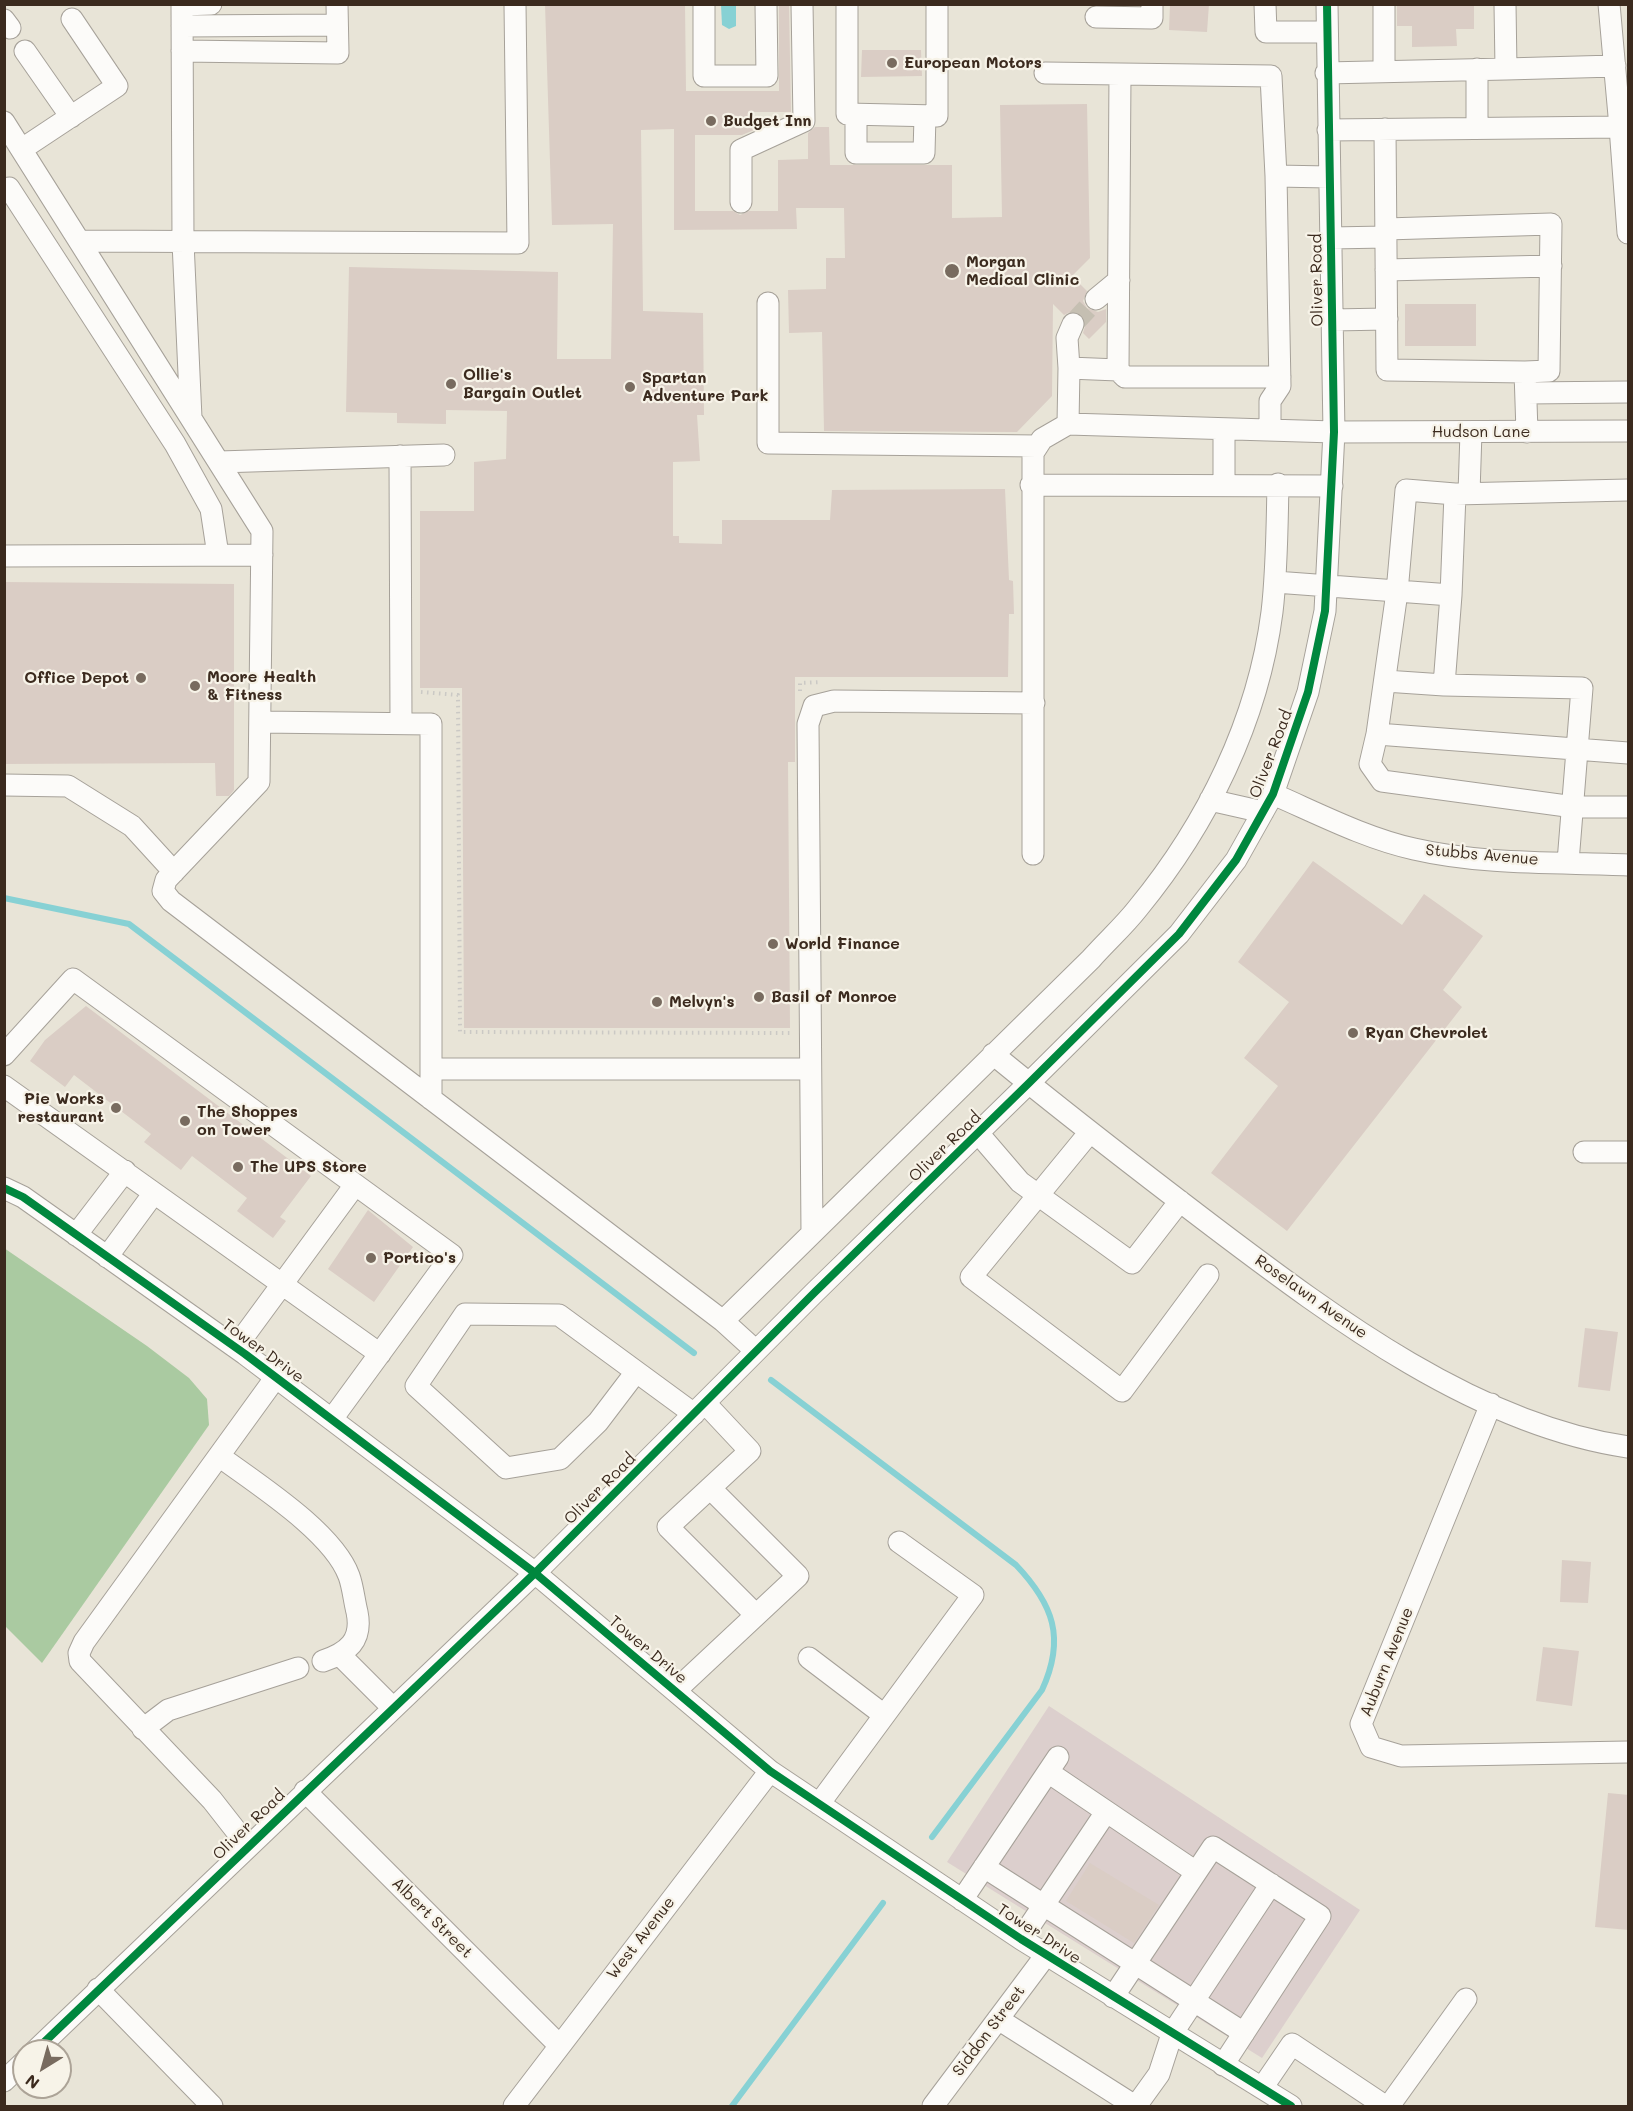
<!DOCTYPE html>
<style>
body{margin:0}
#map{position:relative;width:1633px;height:2111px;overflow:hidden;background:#e8e4d7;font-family:Mali,sans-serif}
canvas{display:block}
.frame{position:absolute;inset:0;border:6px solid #3b2a1e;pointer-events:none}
.north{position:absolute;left:12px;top:2039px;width:60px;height:60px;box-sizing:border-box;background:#f7f3e8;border:2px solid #aca397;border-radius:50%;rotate:217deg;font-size:16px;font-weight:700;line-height:24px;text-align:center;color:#3b2a1e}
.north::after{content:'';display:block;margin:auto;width:21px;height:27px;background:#786b5f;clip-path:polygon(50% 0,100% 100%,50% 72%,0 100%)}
</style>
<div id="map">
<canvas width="1633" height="2111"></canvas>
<div class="frame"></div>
<div class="north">N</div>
</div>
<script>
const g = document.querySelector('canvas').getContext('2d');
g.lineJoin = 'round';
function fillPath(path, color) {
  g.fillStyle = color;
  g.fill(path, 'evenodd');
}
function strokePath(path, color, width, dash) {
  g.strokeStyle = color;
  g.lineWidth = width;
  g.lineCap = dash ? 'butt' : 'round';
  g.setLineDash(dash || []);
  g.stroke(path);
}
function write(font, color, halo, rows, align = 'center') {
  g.font = font + ' Mali,sans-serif';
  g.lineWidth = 4.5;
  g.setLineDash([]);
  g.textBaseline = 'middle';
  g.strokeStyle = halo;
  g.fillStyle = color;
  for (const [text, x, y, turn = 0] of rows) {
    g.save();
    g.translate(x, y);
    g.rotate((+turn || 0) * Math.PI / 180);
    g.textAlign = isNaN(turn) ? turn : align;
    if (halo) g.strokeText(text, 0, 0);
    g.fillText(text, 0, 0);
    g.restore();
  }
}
const industrial = new Path2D(`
 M1049,1706L1360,1910L1262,2058L947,1862Z`);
const forest = new Path2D(`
 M4,1248L147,1346L189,1378L207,1399L209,1425L42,1663L5,1626Z`);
const water = new Path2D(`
 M721,5H736V26L729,29L722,25Z`);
const stream = new Path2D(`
 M4,898L129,924L694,1353
 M771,1380L1016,1565C1053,1604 1066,1638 1042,1690L932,1837
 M732,2106L883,1903`);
const building = new Path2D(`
 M545,4H685L686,91H779V4H789L791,112H754V130L742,135H695V211H733L740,215L749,211H778V160L808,159V133L815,127H829L830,165H952V218L1002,217L1000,105L1087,104L1090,258L1072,276L1087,291L1083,301L1087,308L1098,312L1106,309V322L1089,339L1083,333L1086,323L1083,316L1072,311L1064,315L1053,304L1052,396L1017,432L824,431L822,332L789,333L788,290L826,289V258H845L844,208H796L797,229L674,230V129L641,130L643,311L703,313L704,415H697L700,461L673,462V536H679V543L722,544V520H830L832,490L1005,489L1009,580L1013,581L1014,614H1009L1008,677H795V762H788L790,1028H464L462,688H420V511H474V462L506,459L507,411L446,410V424L397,423V413L346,412L349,267L558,272L557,359H611L613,224L552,225Z
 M1170,4H1209L1207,32L1169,30Z
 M1397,4H1474V29H1456L1457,46L1412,47V26H1397Z
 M862,50H921L922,76L861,77Z
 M1405,304H1476V346H1405Z
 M4,582L234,584V790L229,796H216L215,763L4,764Z
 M1313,861L1402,925L1424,894L1483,936L1443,990L1462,1007L1287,1231L1211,1173L1278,1086L1244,1058L1289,1002L1238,962Z
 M86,1006L311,1176L280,1217L286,1221L273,1238L237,1211L247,1198L192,1156L181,1170L144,1142L151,1134L74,1075L65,1087L30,1061L45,1040Z
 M368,1210L413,1247L374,1302L328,1269Z
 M1585,1328L1618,1332L1610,1391L1578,1387Z
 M1562,1560L1591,1562L1588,1603L1560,1602Z
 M1543,1647L1579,1651L1572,1706L1536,1701Z
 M1608,1793L1629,1795V1930L1595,1927Z
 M1090,1863L1159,1905L1134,1943L1066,1901Z`);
const minorTunnel = new Path2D(`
 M1073,324L1096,299`);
const path = new Path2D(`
 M800,691V683L821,682
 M421,692L458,695L460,1032L792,1033`);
const minor = new Path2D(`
 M182,4L183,242L191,418
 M704,4V76H767L766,4
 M847,4V114L937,116V4
 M1265,4L1266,32H1326
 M1384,4V71
 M1505,4L1506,69L1615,66
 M182,5L211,4
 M1096,17L1152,18V4
 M4,20L10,28
 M182,26L337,25
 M25,51L71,117
 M182,51L338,53L337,4
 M1477,69V128
 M1045,73L1271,76L1276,176L1280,386L1270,401V430
 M1326,73L1506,69
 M856,115V153H924L925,116
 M4,122L262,531L259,782L166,880L163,891L171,901L723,1321L756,1351
 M1620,127L1628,233
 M1385,129L1387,370L1525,372L1527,432
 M1328,130L1620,127L1609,4
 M22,149L117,86L72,19
 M1276,176L1329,177
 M4,189L9,188L175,444L211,509L218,555
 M741,202V150L804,121L802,4
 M1386,229L1551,224L1549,371L1525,372
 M1330,238L1386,237
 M80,241L518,243L515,4
 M1386,270L1551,266
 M1096,299L1119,280
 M768,303V443L1037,446
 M1332,320L1387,319
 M1069,368L1067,338L1073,324
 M1118,370L1125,377H1280
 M1526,393L1628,392
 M1068,424L1334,432L1628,431
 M400,456L401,723
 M219,462L444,455
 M1224,484V429
 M1031,485L1332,486
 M1469,493L1471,432
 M4,556L262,555
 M1275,582L1451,595L1455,494L1628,490
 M1451,595L1444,685L1582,688L1568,862
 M1385,681L1444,685
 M260,722L431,724V1099
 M1377,734L1397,592L1406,490L1455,494
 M1628,753L1377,734L1370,764L1382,781L1574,807H1628
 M4,785L68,786L132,826L174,872
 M1273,794C1319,814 1365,838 1414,849C1483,865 1558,862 1628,865
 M1210,800L1263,812
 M1033,854V453L1042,439L1068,424L1069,368L1118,370L1120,74
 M993,1054C1066,1114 1140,1171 1215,1228C1334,1318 1477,1425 1628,1447
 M4,1055L73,979L452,1255L332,1419
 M431,1069H810
 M4,1086L380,1354
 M1090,1132L971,1277L1122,1391L1208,1275
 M978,1133L1020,1182L1132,1263L1180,1201
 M1584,1152H1628
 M4,1188L23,1197L245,1354L535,1573L770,1771L1021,1939L1291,2106
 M812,1233L808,724L814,706L834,701L1034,703
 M76,1235L125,1171
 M107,1257L154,1193
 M723,1321L1091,959C1107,941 1124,926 1138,908C1207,824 1258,721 1272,612C1277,570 1277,527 1278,484
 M236,1347L355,1185
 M636,1372L598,1422L560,1459L506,1468L416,1386L465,1314L559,1315L694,1414
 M705,1403L750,1451L668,1527L756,1615
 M1491,1404L1361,1724L1371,1747L1401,1756L1628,1752
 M219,1456C257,1484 333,1532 349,1576C353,1587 354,1600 357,1612C363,1641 347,1653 323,1661
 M340,1655L393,1708
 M809,1658L884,1715
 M675,1691L798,1576L710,1488
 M143,1729L168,1710L298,1668
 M1048,1772L1196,1872
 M305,1791L559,2045
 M819,1804L973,1595L899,1542
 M248,1846L212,1800L80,1661L79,1653L84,1642L276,1377
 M984,1867L1244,2033
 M962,1900L1058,1757
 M1021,1939L1106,1812
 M98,1989L212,2106
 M1113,1997L1213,1847L1320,1916L1223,2065
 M998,2019L1135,2106
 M35,2051L535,1573L814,1293L1029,1083L1179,934L1236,860L1273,794L1308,692L1325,611L1334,432L1327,4
 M4,2081L24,2062
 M1262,2088L1292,2044L1385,2106
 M514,2106L770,1771
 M933,2106L1046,1955
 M1136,2106L1159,2074L1172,2034L1271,1884
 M1389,2106L1466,1999`);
const cycleway = new Path2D(`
 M4,1188L23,1197L245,1354L535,1573L770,1771L1021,1939L1291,2106
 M35,2051L535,1573L814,1293L1029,1083L1179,934L1236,860L1273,794L1308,692L1325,611L1334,432L1327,4`);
const markers = [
 [892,63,6,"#786b5f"],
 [711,121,6,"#786b5f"],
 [952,271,8,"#786b5f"],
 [451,384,6,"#786b5f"],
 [630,387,6,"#786b5f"],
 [141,678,6,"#786b5f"],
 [195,686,6,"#786b5f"],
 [773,944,6,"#786b5f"],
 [759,997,6,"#786b5f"],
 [657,1002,6,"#786b5f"],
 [1353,1033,6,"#786b5f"],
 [116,1108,6,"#786b5f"],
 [185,1121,6,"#786b5f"],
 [238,1167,6,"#786b5f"],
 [371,1258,6,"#786b5f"]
];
const poiNames = [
 ["European Motors",904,63],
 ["Budget Inn",723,121],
 ["Morgan",966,262],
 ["Medical Clinic",966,280],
 ["Ollie's",463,375],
 ["Bargain Outlet",463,393],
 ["Spartan",642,378],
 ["Adventure Park",642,396],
 ["Moore Health",207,677],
 ["& Fitness",207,695],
 ["Office Depot",129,678,"right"],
 ["World Finance",785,944],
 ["Basil of Monroe",771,997],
 ["Melvyn's",669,1002],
 ["Ryan Chevrolet",1365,1033],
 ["Pie Works",104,1099,"right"],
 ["restaurant",104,1117,"right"],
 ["The Shoppes",197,1112],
 ["on Tower",197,1130],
 ["The UPS Store",250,1167],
 ["Portico's",383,1258]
];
const streetNames = [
 ["Oliver Road",1317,280,-91],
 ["Hudson Lane",1481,432],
 ["Oliver Road",1271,754,-69],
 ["Stubbs Avenue",1482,855,5],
 ["Oliver Road",945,1147,-44],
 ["Roselawn Avenue",1311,1297,35],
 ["Tower Drive",263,1351,36],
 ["Oliver Road",600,1489,-45],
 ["Tower Drive",648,1650,40],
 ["Auburn Avenue",1387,1662,-68],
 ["Oliver Road",249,1825,-44],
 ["Albert Street",432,1918,45],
 ["Tower Drive",1039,1934,33],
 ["West Avenue",641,1938,-52],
 ["Siddon Street",989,2031,-53]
];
fillPath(industrial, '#dccfcd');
fillPath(forest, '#aacaa1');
fillPath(water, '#87d1d4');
strokePath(stream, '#87d1d4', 6);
fillPath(building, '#dacdc5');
strokePath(minorTunnel, '#c5bfb2', 21, [21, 10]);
strokePath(minor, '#a6a199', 23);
strokePath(path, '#cbc9c5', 4, [1.5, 4.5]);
strokePath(minor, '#fcfbf9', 21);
strokePath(cycleway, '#00873e', 8);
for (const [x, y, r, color] of markers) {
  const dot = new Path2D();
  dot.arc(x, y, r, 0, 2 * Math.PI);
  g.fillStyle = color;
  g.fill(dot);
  strokePath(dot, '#f7f3e8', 2);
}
write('bold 16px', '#3b2a1e', '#f7f3e8', poiNames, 'left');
write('16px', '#3b2a1e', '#f7f3e8', streetNames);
</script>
